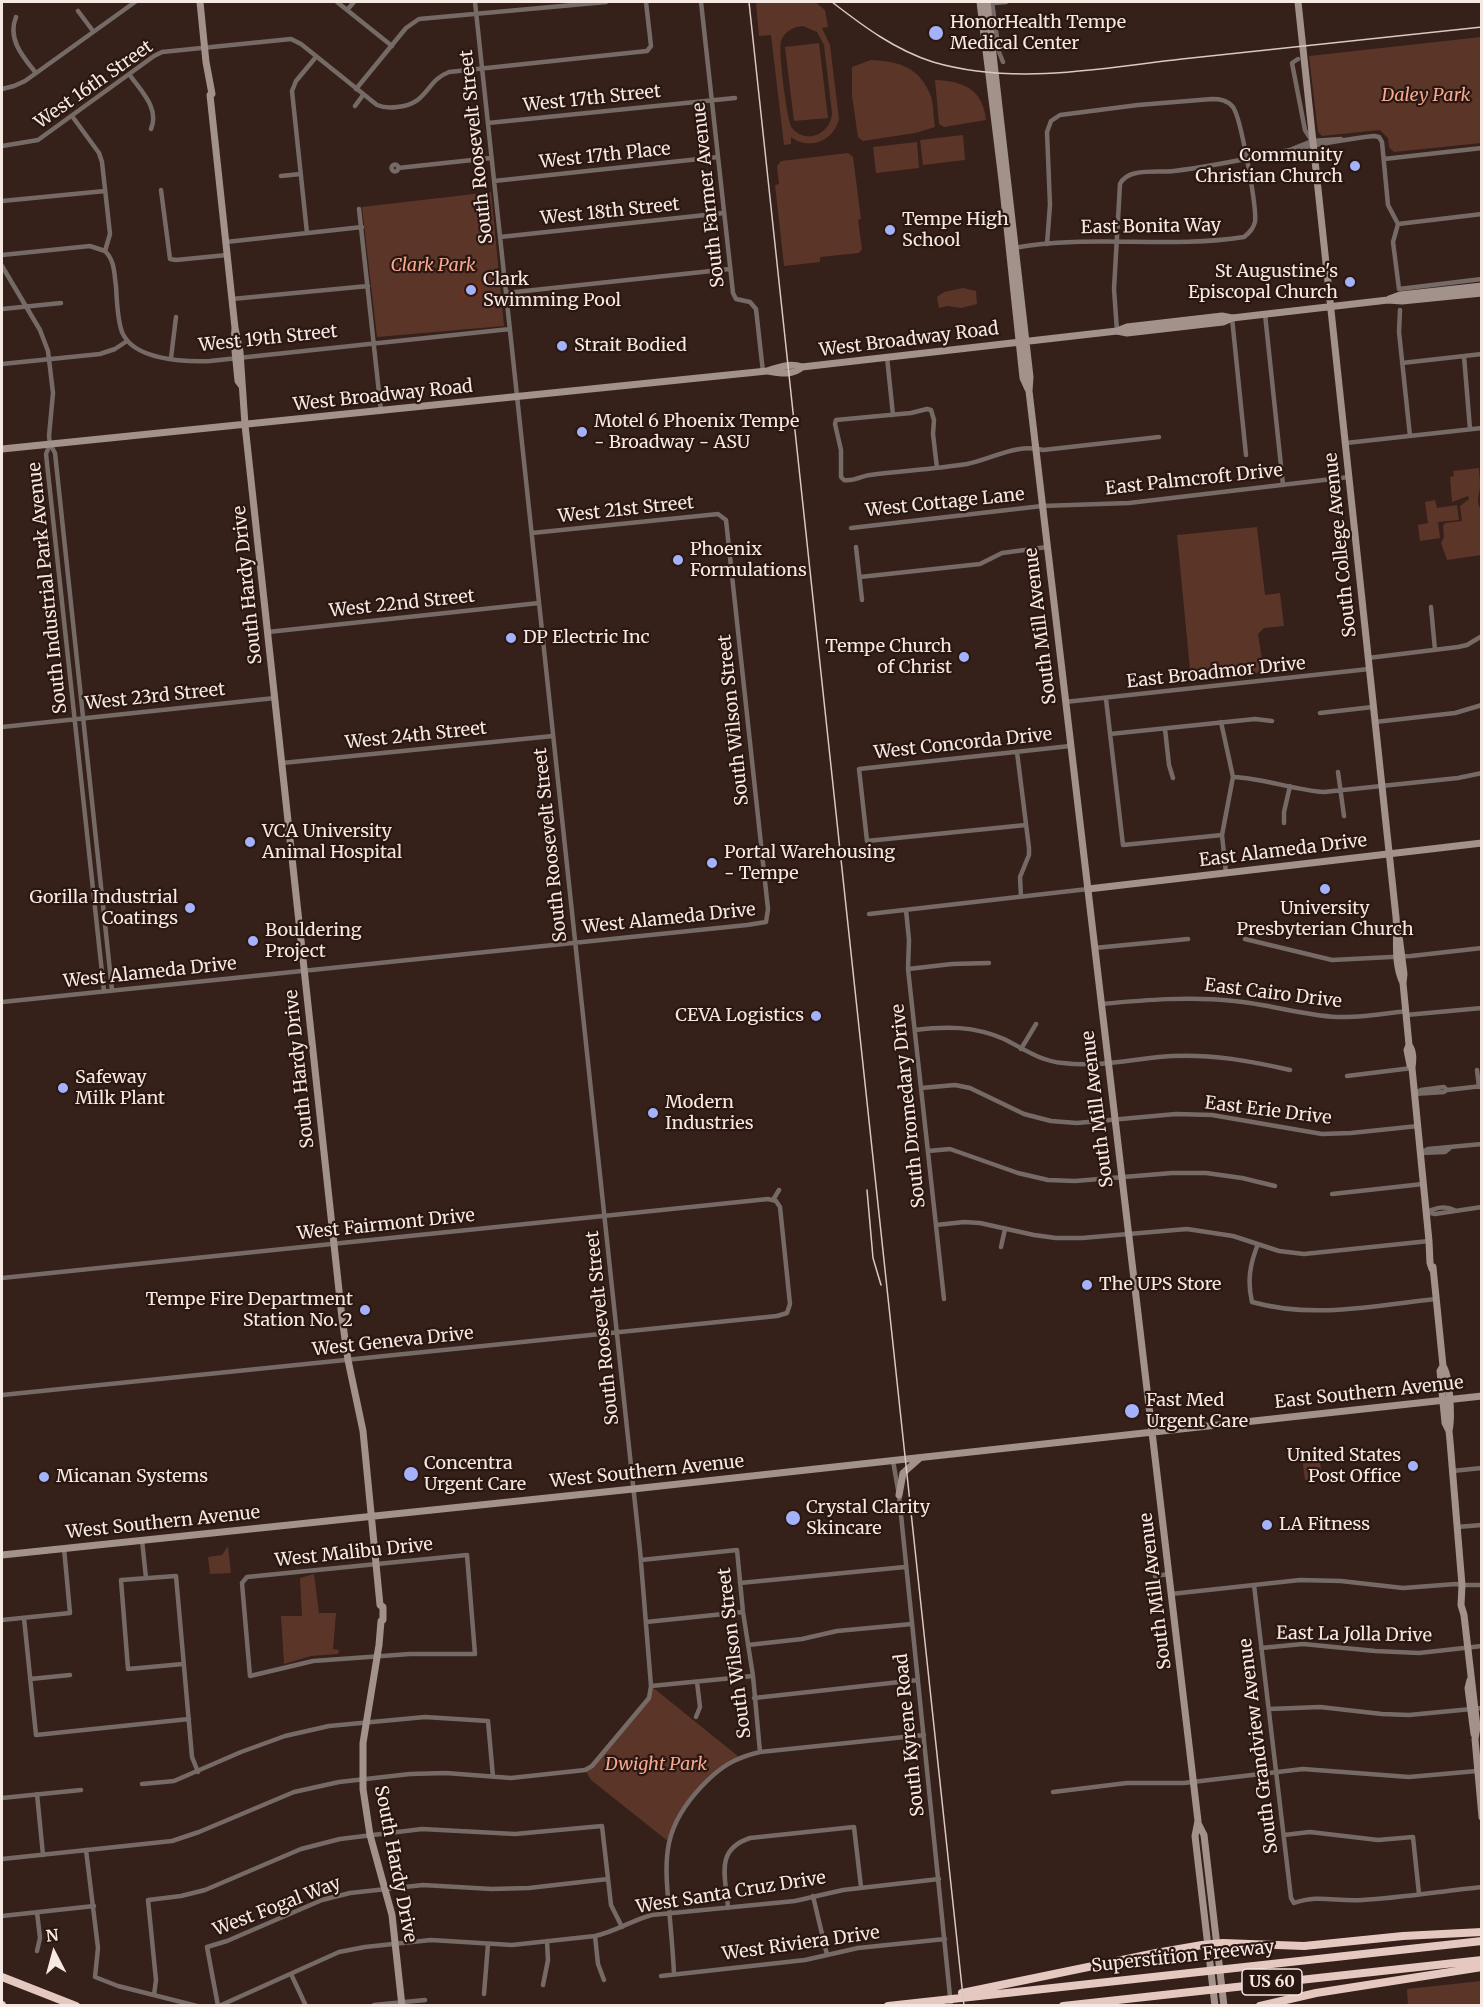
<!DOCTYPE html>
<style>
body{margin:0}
#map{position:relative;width:1483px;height:2007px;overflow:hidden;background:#35201a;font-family:Merriweather,serif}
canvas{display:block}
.frame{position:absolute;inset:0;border:3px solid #f6e8e3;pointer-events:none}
.north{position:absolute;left:24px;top:1923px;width:60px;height:60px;-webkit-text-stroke:4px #2b1711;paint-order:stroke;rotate:354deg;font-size:16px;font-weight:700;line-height:24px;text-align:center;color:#f6e8e3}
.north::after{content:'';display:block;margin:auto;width:21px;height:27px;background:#f6e8e3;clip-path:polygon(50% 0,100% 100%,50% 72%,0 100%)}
</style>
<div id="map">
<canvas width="1483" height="2007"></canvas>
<div class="frame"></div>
<div class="north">N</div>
</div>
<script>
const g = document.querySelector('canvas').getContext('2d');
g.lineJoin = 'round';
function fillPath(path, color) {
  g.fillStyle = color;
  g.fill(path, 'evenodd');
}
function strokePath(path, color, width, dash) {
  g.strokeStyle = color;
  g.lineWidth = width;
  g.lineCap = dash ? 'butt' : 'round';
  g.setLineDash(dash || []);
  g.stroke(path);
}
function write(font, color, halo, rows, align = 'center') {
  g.font = font + ' Merriweather,serif';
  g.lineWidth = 4.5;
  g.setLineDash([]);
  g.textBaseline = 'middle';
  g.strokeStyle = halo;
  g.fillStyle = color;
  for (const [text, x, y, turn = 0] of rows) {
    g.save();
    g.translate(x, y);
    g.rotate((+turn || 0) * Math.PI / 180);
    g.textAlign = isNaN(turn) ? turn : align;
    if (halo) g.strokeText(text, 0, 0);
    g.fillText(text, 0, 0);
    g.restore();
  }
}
const green = new Path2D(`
 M756,2H815L825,10L828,27L822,28L830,45L839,119C834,141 809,151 791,137V144L784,145L771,35L759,36ZM803,26L817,32L824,45L832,113C831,134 806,145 792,128C787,121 778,50 781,41C785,31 793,27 803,26Z
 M1481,37V143L1394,152L1389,147L1388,138L1380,130L1322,136L1318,132L1309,56Z
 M819,43L828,118L794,121L785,47Z
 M871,60C898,61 919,67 930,94C934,103 933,117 935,127L915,133L863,141L858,137L852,96V67Z
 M935,80C963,81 983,89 986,120L944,127L939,124Z
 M963,135L965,160L923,165L920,140Z
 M917,142L919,168L876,173L873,147Z
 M848,153L853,157L861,219L858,220L862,249L859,253L820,257V262L784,266L775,185L779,184L777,166L781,161Z
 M491,192L504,326L377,337L362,207Z
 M963,288L976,291L977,304L961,308L947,306L939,308L937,297L944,292Z
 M1479,468C1479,473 1480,479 1480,485C1480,495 1475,500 1481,510V555L1447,560L1441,543L1444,537L1443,526L1445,523L1462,521L1460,506L1469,499L1468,496L1452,502L1450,477L1454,476L1453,471Z
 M1435,500L1437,508L1457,505L1459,520L1438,522L1440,538L1420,541L1418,525L1428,523L1425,502Z
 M1257,527L1265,595L1280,593L1284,626L1264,628L1258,634L1264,672L1191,680L1177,535Z
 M1319,1455L1321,1470L1312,1471L1313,1480H1305L1302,1457Z
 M228,1546L231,1573L210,1574L208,1557L222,1555Z
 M314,1574L319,1613H336L333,1649L339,1650L338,1654L311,1656L284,1664L281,1616H302L300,1578Z
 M651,1686L739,1757L716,1771L684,1807L669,1842L591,1780L585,1770L592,1766L649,1699Z
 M1481,1981V2005H1408L1407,1989Z`);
const water = new Path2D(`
 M481,281L482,297H460L463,287L473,282Z`);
const street = new Path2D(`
 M337,2L392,46
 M701,2L733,293L736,299L750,302L756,309L763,372
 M992,2L999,52L1003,62
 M993,3L1006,2
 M347,10L354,2
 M78,11L93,31
 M16,17C7,39 23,57 36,73
 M1298,59L1292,63L1305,130L1312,141
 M129,74C140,90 160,108 151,129
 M2,89L14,86L25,81L135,2
 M356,89L406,28L419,19L606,2
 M355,106L363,95
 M72,116L99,153L102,162L110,234L105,251C115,261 114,273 116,286C117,300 117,318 122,332C133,360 184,362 210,361L510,329
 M488,123L735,98
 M2,146L38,140L154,56L162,52L291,39L301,44L377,105C384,108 390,108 397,107C429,104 425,81 449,72L647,51L651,46L646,2
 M1292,149L1312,141L1341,139
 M1384,159L1482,148
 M391.5 168a3.5 3.5 0 1 1 7 0a3.5 3.5 0 1 1-7 0Z
 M398,168L491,158
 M281,176L300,174
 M494,181L718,157
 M161,190L170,259L176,260L227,255
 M2,201L105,191
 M359,209L381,411
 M1398,224L1482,214
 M307,233L292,91L296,81L316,57
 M500,237L724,213
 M226,242L362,227
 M1014,248C1090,234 1168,249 1244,237C1250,232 1253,229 1255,222C1257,208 1241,118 1233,107C1227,100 1220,99 1212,99L1138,105L1060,115L1051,121L1047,132L1050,205L1047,244
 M2,255L90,246L105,251
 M2,266L40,330L48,351L53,393L49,436L50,444L55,453L112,990
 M506,293L730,269
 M232,299L368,286
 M2,309L61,303
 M1400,310L1399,332L1410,436
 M1265,314L1283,485
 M1232,318L1246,455
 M1117,331L1114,289L1120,184C1128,167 1158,173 1174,171C1242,163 1307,143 1374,136L1379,137L1382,142L1388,205L1398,224L1393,242L1399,289L1482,279
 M1464,356L1470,429
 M887,357L893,415
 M171,358L176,317
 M1402,363L1482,354
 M2,364L100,354L115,349L127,341
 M1346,443L1482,428
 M50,444L46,454L104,991
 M937,468L933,434L934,420L931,410L927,409L911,413L836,420L835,424L841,450V477L844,480C853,482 861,476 870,475C902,471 935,469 967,464C992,459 1017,443 1043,450L1159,437
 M851,528L1042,506L1129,503L1349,477
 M856,547L862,600
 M860,577L980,564L1002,553L1047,547
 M1431,607L1435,650
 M268,632L539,603
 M1368,658L1458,647L1467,645L1482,636
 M1106,699L1123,845L1222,835
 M1065,702L1369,669
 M1320,713L1373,707
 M1221,722L1233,777L1222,835L1226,873
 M1375,722L1455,713L1482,705
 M2,727L275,698
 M1165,729L1169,765L1173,778
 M1110,734L1255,719L1272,721
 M1017,752L1029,848V855L1020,877L1021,897
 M282,763L553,736
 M1338,772L1344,816
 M1233,777C1264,778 1293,790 1324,792L1458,778L1482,773
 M1284,823V812L1290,786
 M1026,825L867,841L859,769L1070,746
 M906,910L909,940L908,969L944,1299
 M869,914L1088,889
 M1245,939L1332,960L1411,956L1482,948
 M1094,948L1188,939
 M908,969L952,964L989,963
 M2,1002L747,925L766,922L768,909L726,520L718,514L532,533
 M1101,1004C1145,1000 1189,996 1234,1001C1268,1004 1302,1015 1337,1017C1360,1018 1383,1014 1406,1011
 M1406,1015L1482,1008
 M915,1030C946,1026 974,1026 1004,1039C1024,1049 1040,1061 1063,1063C1099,1068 1136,1058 1172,1056C1212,1054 1251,1061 1290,1070
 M1021,1049L1036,1024
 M1477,1070L1479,1087
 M1347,1076L1412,1068
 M921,1088L955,1085L970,1088L1024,1114L1051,1121L1077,1123L1176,1114L1212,1115L1322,1134L1351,1133L1418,1126
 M1415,1093L1421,1090L1444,1087L1447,1090
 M1414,1094L1444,1092L1447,1090L1482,1086
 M928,1151L950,1149L1018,1173L1048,1180L1075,1181L1172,1173H1206L1242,1178L1275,1186
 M1420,1153L1428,1149L1482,1144
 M1420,1153L1445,1152L1450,1148
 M1332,1194L1423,1184
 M773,1200L779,1190
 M1426,1212L1435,1214L1482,1207
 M1426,1212C1436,1208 1445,1205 1454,1210
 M936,1225L964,1222L980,1223L1034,1235L1056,1238H1082L1187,1229L1233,1236L1279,1251L1304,1254L1429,1241
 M1258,1244C1250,1264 1247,1281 1252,1302C1312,1319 1374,1306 1435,1299
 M1001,1247L1005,1229
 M2,1278L768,1199L776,1201L780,1207L790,1304L787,1313L777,1316L2,1395
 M893,1461L899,1495L951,2006
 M1452,1471L1482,1468
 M1457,1527L1482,1525
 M142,1540L146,1578
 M467,1555L475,1654H410L313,1661L250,1676L242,1583L247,1577Z
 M641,1560L737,1550L743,1612L753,1676L760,1752
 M1155,1576L1169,1574
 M740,1583L905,1567
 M1254,1585L1291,1898L1294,1903C1318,1894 1337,1902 1362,1900C1402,1898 1442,1891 1482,1887
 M1171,1594L1300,1580L1341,1581L1403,1588L1456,1584L1462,1585H1482
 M24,1618L36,1735L189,1719
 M2,1620L70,1613L64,1548
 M646,1622L743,1612
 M748,1645L802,1639L837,1631L912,1624
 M1261,1648L1303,1644L1375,1651L1419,1653L1482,1646
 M183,1664L128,1669L121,1580L176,1576L192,1757L198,1772
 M30,1679L70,1675
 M651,1686L753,1676
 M754,1698L918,1680
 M1269,1709L1320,1707L1382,1714L1409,1715L1482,1708
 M696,1717L700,1707L697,1682
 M142,1784L174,1781L241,1752L285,1736L329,1726L425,1717L488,1721L493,1777
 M1053,1792L1127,1783H1184L1303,1769L1409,1777L1477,1771
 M37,1794L43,1855
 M2,1798L81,1790
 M1284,1835L1310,1832L1378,1840L1413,1837L1419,1894
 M86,1850L98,1948L95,1977L118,1986L197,2006
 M2,1859L172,1841L199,1832L294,1792L339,1782L410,1774L446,1773L511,1778L585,1770L592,1766L649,1698L651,1686L640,1550L475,2
 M813,1896L827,1955
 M728,1908C726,1877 714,1850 750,1838L854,1827L861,1887
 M37,1912L40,1938L37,1951
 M2,1916L94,1906
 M595,1936L598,1964L604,1980
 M291,1974L306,2006
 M674,1974C673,1952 671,1931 669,1909C664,1856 663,1827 702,1786C720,1767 734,1758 760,1752L924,1735
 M661,1976L805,1960L858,1948L945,1939
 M543,1985L548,1960L547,1941
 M484,1994L488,1944
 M154,1995L156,1980L148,1900L181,1896L205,1890L301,1849L340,1839L422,1829L515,1834L602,1826L611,1905L622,1927
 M374,2005L425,2000
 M218,2006L207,1947L227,1941L322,1900L350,1893L423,1885L492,1889L529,1888L608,1879
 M219,2006L339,1952L365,1947L431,1940L512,1945L595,1936C615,1932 632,1920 652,1915L795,1901L843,1890L939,1879`);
const secondary = new Path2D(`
 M200,2L206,62L212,94L210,95L235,328L234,341L238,381L241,385
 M980,2L1002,180L1023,378L1028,389
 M987,2L1030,377L1029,391L1198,1821L1195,1836L1215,2006
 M1298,2L1396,917C1398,938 1393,962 1403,983
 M1389,299L1400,295L1482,286
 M235,328L240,352L245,425L342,1318L348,1360L363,1431L380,1605L383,1607V1620L381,1621L379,1645L363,1743V1789L370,1835L392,1915L402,2006
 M1117,331L1127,333L1223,322L1232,318
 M768,371C780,373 792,376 802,367
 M2,449L767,371C779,367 790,363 802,367L1117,331L1127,327L1222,316L1232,318L1388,300L1402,301L1482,293
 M1088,889L1482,843
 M1398,928L1404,974L1403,983L1409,1045L1407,1050L1410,1065
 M1409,1045C1414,1052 1413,1060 1412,1068L1429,1241L1430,1263L1432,1269
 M1433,1267L1443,1366C1450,1376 1452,1418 1449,1431
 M1443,1366L1440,1371L1445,1423L1449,1431L1450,1441L1462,1585L1461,1605L1464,1615L1477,1727L1475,1739L1482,1817
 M899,1495L903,1473L920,1458
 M2,1555L633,1489L1482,1396
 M1470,1680L1468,1688L1474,1734
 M1198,1823L1204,1835L1224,2006`);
const highway = new Path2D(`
 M2,1977L76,2006
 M962,1993L1156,1953L1202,1945L1223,1943L1304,1946L1403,1936L1482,1932
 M2,2005V2006
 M888,2006L1482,1941
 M1063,2006L1482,1960
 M1260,2006L1316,1993L1482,1967`);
const rail = new Path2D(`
 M749,2L964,2006
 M832,2C863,26 895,50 933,62C1015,86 1100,68 1182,59C1282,49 1382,38 1482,27
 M867,1190L873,1258L881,1285`);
const markers = [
 [936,33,8,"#a4b2fc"],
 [1355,166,6,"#a4b2fc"],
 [890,230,6,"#a4b2fc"],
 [1350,282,6,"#a4b2fc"],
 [471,290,6,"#a4b2fc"],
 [562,346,6,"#a4b2fc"],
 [582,432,6,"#a4b2fc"],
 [678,560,6,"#a4b2fc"],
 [511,638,6,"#a4b2fc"],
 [964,657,6,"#a4b2fc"],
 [250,842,6,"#a4b2fc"],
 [712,863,6,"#a4b2fc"],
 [1325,889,6,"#a4b2fc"],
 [190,908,6,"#a4b2fc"],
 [253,941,6,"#a4b2fc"],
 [816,1016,6,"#a4b2fc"],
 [63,1088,6,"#a4b2fc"],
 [653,1113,6,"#a4b2fc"],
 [1087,1285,6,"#a4b2fc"],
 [365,1310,6,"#a4b2fc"],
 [1132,1411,8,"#a4b2fc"],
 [1413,1466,6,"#a4b2fc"],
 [411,1474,8,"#a4b2fc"],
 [44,1477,6,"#a4b2fc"],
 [793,1518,8,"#a4b2fc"],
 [1267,1525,6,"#a4b2fc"]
];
const shields = [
 [1272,1982,60]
];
const shieldNames = [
 ["US 60",1272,1982]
];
const poiNames = [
 ["HonorHealth Tempe",950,23],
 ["Medical Center",950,44],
 ["Community",1343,156,"right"],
 ["Christian Church",1343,177,"right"],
 ["Tempe High",902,220],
 ["School",902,241],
 ["St Augustine's",1338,272,"right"],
 ["Episcopal Church",1338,293,"right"],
 ["Clark",483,280],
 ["Swimming Pool",483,301],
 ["Strait Bodied",574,346],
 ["Motel 6 Phoenix Tempe",594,422],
 ["- Broadway - ASU",594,443],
 ["Phoenix",690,550],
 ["Formulations",690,571],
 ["DP Electric Inc",523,638],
 ["Tempe Church",952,647,"right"],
 ["of Christ",952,668,"right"],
 ["VCA University",262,832],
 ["Animal Hospital",262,853],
 ["Portal Warehousing",724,853],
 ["- Tempe",724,874],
 ["Gorilla Industrial",178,898,"right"],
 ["Coatings",178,919,"right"],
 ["University",1325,909,"center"],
 ["Presbyterian Church",1325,930,"center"],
 ["Bouldering",265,931],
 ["Project",265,952],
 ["CEVA Logistics",804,1016,"right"],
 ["Safeway",75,1078],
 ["Milk Plant",75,1099],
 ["Modern",665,1103],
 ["Industries",665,1124],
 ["The UPS Store",1099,1285],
 ["Tempe Fire Department",353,1300,"right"],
 ["Station No. 2",353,1321,"right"],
 ["Fast Med",1146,1401],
 ["Urgent Care",1146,1422],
 ["United States",1401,1456,"right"],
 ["Post Office",1401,1477,"right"],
 ["Concentra",424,1464],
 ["Urgent Care",424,1485],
 ["Micanan Systems",56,1477],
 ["Crystal Clarity",806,1508],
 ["Skincare",806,1529],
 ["LA Fitness",1279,1525]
];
const streetNames = [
 ["West 16th Street",94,85,-35],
 ["West 17th Street",592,99,-6],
 ["South Roosevelt Street",477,147,-96],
 ["West 17th Place",605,156,-6],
 ["South Farmer Avenue",709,195,-96],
 ["West 18th Street",610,212,-6],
 ["East Bonita Way",1151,227,-1],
 ["West 19th Street",268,339,-6],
 ["West Broadway Road",909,340,-7],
 ["West Broadway Road",383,396,-6],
 ["East Palmcroft Drive",1194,480,-6],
 ["West Cottage Lane",945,503,-6],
 ["West 21st Street",626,510,-6],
 ["South College Avenue",1341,545,-96],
 ["South Hardy Drive",248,585,-96],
 ["South Industrial Park Avenue",48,588,-96],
 ["West 22nd Street",402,604,-6],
 ["South Mill Avenue",1041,626,-97],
 ["East Broadmor Drive",1216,673,-6],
 ["West 23rd Street",155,697,-6],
 ["South Wilson Street",734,720,-96],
 ["West 24th Street",416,736,-6],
 ["West Concorda Drive",963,744,-6],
 ["South Roosevelt Street",551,845,-96],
 ["East Alameda Drive",1283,851,-7],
 ["West Alameda Drive",669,919,-6],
 ["West Alameda Drive",150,973,-6],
 ["East Cairo Drive",1273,994,7],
 ["South Hardy Drive",300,1069,-96],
 ["South Dromedary Drive",909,1106,-96],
 ["South Mill Avenue",1098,1109,-97],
 ["East Erie Drive",1268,1111,7],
 ["West Fairmont Drive",386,1225,-6],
 ["South Roosevelt Street",603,1328,-96],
 ["West Geneva Drive",393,1342,-6],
 ["East Southern Avenue",1369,1393,-6],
 ["West Southern Avenue",647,1472,-6],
 ["West Southern Avenue",163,1523,-6],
 ["West Malibu Drive",354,1553,-6],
 ["South Mill Avenue",1156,1591,-97],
 ["East La Jolla Drive",1354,1635,1],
 ["South Wilson Street",735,1653,-97],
 ["South Kyrene Road",910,1735,-96],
 ["South Grandview Avenue",1259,1746,-97],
 ["South Hardy Drive",395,1864,79],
 ["West Santa Cruz Drive",731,1893,-9],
 ["West Fogal Way",277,1907,-21],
 ["West Riviera Drive",801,1944,-8],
 ["Superstition Freeway",1183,1957,-6]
];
const parkNames = [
 ["Daley Park",1426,96],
 ["Clark Park",433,266],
 ["Dwight Park",656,1765]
];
fillPath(green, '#5c3529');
fillPath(water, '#6e311e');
strokePath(street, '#766a67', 4.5);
strokePath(secondary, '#a3918b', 7);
strokePath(highway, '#e5c9c1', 8);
strokePath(rail, '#d8c9c4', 1.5);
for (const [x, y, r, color] of markers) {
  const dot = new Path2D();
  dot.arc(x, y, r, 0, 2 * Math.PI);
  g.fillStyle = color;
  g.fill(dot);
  strokePath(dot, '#2b1711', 2);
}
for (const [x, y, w] of shields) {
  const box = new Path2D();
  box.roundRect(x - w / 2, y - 13, w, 26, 4.5);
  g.fillStyle = '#2b1711';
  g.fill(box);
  strokePath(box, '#f6e8e3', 1.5);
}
write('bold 16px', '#f6e8e3', null, shieldNames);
write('18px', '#f6e8e3', '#2b1711', poiNames, 'left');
write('18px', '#f6e8e3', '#2b1711', streetNames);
write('italic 18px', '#f6a891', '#2b1711', parkNames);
</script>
